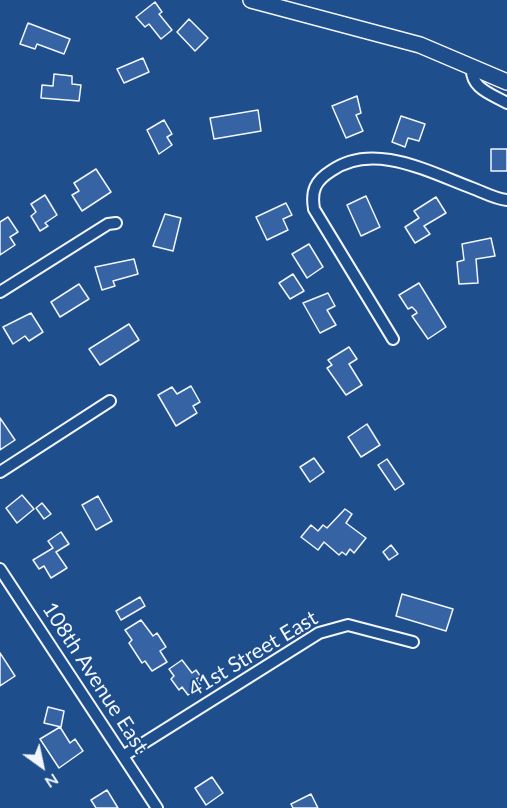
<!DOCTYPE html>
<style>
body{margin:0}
#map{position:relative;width:507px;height:808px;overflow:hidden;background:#1f4e8c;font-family:Lato,sans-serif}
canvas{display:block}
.north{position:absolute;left:12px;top:736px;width:60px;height:60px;-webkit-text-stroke:4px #1f4e8c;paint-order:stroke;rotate:147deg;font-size:16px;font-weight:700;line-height:24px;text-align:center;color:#f2f6ff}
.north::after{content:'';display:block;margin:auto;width:21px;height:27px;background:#f2f6ff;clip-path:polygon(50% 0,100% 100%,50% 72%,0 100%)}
</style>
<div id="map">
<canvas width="507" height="808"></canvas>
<div class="north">N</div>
</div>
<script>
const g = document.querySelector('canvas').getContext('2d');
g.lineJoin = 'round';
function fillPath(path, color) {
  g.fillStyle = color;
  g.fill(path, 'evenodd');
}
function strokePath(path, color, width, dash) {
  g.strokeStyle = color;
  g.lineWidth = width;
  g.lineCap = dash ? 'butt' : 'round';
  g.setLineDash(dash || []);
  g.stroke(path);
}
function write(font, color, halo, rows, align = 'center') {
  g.font = font + ' Lato,sans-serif';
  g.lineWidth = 4.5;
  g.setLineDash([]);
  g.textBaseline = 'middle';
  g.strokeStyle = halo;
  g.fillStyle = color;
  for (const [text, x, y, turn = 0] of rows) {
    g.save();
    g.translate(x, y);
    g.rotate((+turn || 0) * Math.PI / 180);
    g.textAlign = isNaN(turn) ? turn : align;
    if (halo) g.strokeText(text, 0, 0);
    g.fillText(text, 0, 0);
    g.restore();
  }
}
const building = new Path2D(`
 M155,2L162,12L159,14L172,30L161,39L149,24L145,27L136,17Z
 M189,19L208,38L195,51L177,32Z
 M28,23L70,39L64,54L37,44L35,49L20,44Z
 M143,58L149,72L124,83L117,69Z
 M54,74L72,76V84L81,85L79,101L41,98L42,85L53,86Z
 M357,96L361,113L356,115L363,131L346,138L332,106Z
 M258,110L261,131L214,139L210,118Z
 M401,116L425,124L419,141L408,138L405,147L392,142Z
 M164,120L172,134L167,137L172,145L159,154L147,130Z
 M491,149H507V171H491Z
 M96,169L111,192L82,211L72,195L79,191L74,183Z
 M45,195L57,215L45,223L48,226L40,231L31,216L36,212L31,204Z
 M366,196L380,227L361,236L347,205Z
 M436,197L446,213L424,226L430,234L415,243L405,227L419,218L414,211Z
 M286,203L292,215L283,219L288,230L267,240L256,217Z
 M165,214L181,218L173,251L153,246Z
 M8,217L18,232L10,237L15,245L0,255V222Z
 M491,238L495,256L476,259L478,283L459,284L457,262L464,260L462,244Z
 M309,244L323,267L307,278L292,254Z
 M134,259L138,274L113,281L115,286L102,290L95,267Z
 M293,274L304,291L290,299L279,283Z
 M419,283L446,327L428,339L412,316L417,313L416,311L412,307L408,309L399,295Z
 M79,284L89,299L60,317L51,302Z
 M328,293L335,306L327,310L336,325L320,333L303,303Z
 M31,313L43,332L29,341L25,336L13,344L3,327Z
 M129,324L139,340L100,365L89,349Z
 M349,347L357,359L349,364L362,385L346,395L327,368L332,365L328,360Z
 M191,386L200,402L193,406L197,413L176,426L158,395L172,387L177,394Z
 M0,418L15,440L0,450Z
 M367,424L380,445L361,457L348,437Z
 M314,458L324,472L310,482L300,467Z
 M387,459L404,484L395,490L378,465Z
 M22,495L34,509L17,523L6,508Z
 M98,496L112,521L96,530L82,505Z
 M42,503L51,514L44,519L36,508Z
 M345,509L352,514L346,523L366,538L354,553L350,549L346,555L342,552L339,555L324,542L318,550L301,537L311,525L318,531L323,525L327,528Z
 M61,532L69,544L56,552L67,568L51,578L44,566L39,569L33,560L53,548L48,541Z
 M391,545L398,554L389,560L383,552Z
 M402,594L453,609L446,631L396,616Z
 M140,597L145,606L121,620L116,611Z
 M141,620L153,636L157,633L166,647L160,651L167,662L152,671L145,661L142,663L129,643L132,640L125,630Z
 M0,653L15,676L0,686Z
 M182,660L192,673L196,670L201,677L196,679L201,686L188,695L182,687L179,690L171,679L174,676L169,669Z
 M48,707L64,711L61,727L44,723Z
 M60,727L70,743L75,739L83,751L59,768L40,739Z
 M212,777L223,793L206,805L195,788Z
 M107,790L118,808H96L91,800Z
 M311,794L318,808H293L291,804Z`);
const street = new Path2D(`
 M472,67C470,88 491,94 507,103
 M0,292L108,224L116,223
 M393,339L314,209C311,191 315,181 331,171C373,141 429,172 472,188C483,192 495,199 507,200
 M0,472L110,401
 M0,569L157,808
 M123,756L319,633L348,625L413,642`);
const secondary = new Path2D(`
 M251,0L420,45L507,82`);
const streetNames = [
 ["41st Street East",253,654,-31],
 ["108th Avenue East",95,678,57]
];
fillPath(building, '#3563a3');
strokePath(building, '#f2f6ff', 1.5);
strokePath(street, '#f2f6ff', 14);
strokePath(secondary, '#f2f6ff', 18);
strokePath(street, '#1f4e8c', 10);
strokePath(secondary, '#1f4e8c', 15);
write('21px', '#f2f6ff', '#1f4e8c', streetNames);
</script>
